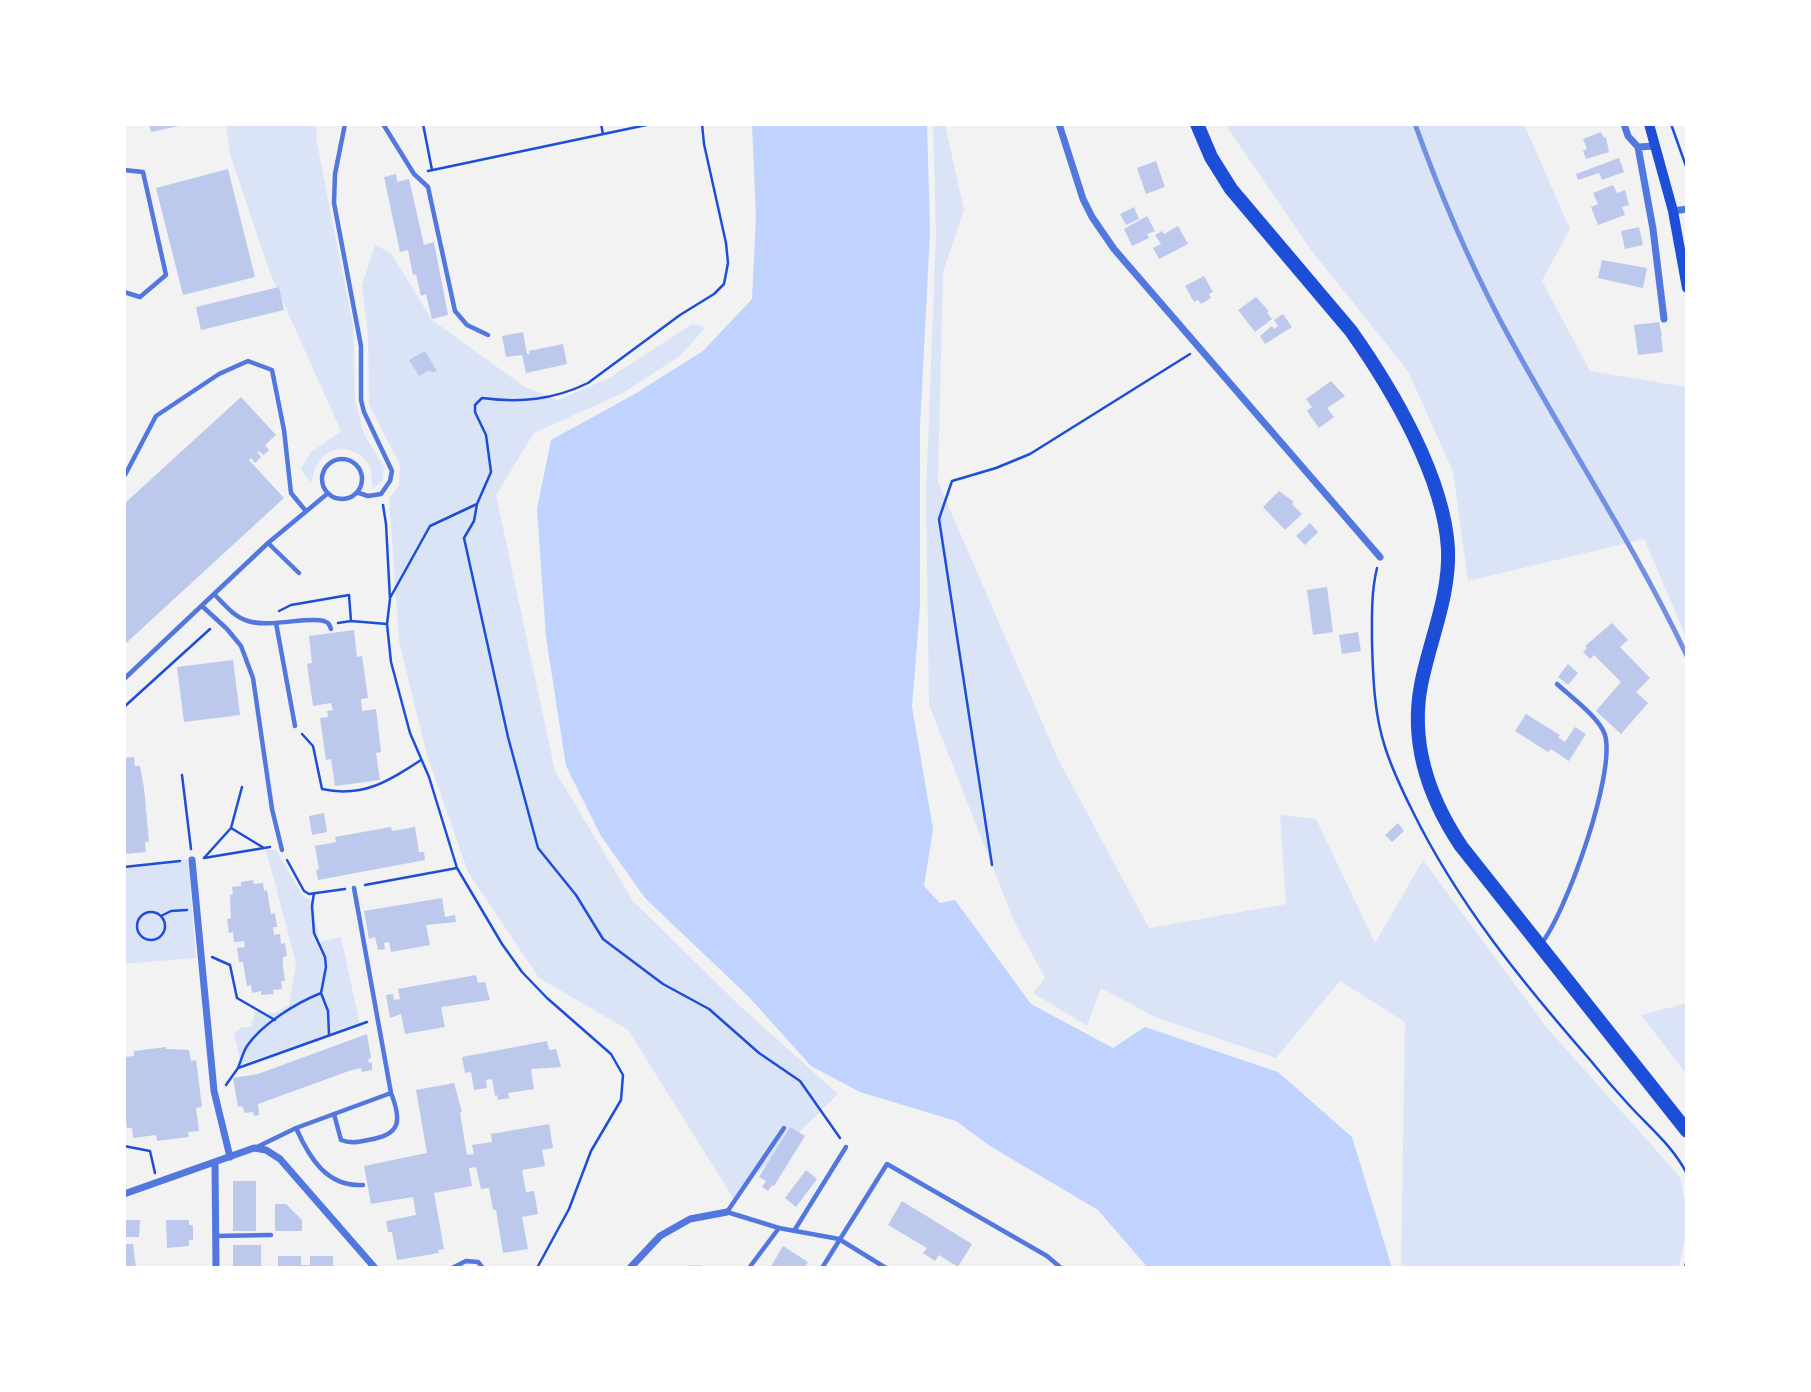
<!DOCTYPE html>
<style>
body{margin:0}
#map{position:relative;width:1811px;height:1392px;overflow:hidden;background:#f2f2f2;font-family:"Sofia Sans Condensed",sans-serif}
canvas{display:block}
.frame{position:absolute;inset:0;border:126px solid #fff;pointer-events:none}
</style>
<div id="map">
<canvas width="1811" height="1392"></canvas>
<div class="frame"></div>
</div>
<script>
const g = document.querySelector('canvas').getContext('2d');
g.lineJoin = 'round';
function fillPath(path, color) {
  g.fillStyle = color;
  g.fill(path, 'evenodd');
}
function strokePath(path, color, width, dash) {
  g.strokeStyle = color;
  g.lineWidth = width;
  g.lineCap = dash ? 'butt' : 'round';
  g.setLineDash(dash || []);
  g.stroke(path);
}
const green = new Path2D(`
 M226,124H316L317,143L353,325L355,400L364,434L384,467L382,482L372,489C372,483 372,477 371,472C367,450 337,441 322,458C315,465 313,475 311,484L301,469L310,453L341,431L270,273L230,154Z
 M933,124H945L964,210L943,272L938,482L1058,759L1149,928L1286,904L1280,815L1316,819L1375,943L1423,860L1547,1028L1680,1177L1687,1213V1228L1679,1268H1401L1405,1022L1340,981L1276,1058L1157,1018L1101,988L1087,1026L1033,993L1045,978L1014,921L929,705L926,495L936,234Z
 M1225,124H1524L1570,229L1542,281L1590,371L1687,387V639L1644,539L1468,581L1453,472L1408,371L1311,250Z
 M375,245L391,253L432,320L525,387L558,400L609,378L692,324L706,327L680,356L623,393L534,433L496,495L555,771L633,901L740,1006L838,1094L733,1198L628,1030L539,978L468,872L426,752L399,641L389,498L399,486L400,465L369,404L368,335L362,285Z
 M266,850H276L303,896L312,900L319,942L341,937L360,1025L241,1064L234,1033L242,1027H251L255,1012L275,1013L289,1005L296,963Z
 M188,859L196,958L124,964V867Z
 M1687,1003V1075L1641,1015Z`);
const water = new Path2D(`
 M752,124H927L930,232L920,427V606L912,707L933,829L924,886L940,903L955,900L1031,1004L1113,1048L1145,1027L1278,1072L1352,1137L1392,1268H1148L1098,1210L990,1146L956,1121L860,1092L811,1066L749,997L645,898L601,836L566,766L546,637L537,509L551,440L633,395L703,351L752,299L756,217Z`);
const building = new Path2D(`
 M149,124H184V125L151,132Z
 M1601,132L1604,138L1606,137L1609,152L1586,159L1583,151L1587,149L1583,139Z
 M1619,158L1624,172L1602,180L1599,173L1578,180L1576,174Z
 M1156,161L1165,187L1146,194L1137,168Z
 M228,169L255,277L183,295L156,188Z
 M396,174L397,182L409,179L424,245L434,242L448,315L432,319L426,294L421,296L416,274L413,275L408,250L400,252L384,177Z
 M1613,185L1617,193L1625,190L1629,205L1622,207L1625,215L1598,225L1591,207L1598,204L1593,193Z
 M1134,207L1139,219L1126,225L1120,214Z
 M1147,216L1155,231L1147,234L1149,238L1132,246L1124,229Z
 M1178,226L1188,244L1159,259L1153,248L1161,244L1155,235L1162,231L1164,234Z
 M1639,227L1643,245L1625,249L1621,231Z
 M1602,260L1647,268L1643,288L1598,278Z
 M1204,276L1213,292L1209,294L1211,298L1201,304L1198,300L1194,302L1185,286Z
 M279,287L284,310L201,330L196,307Z
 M1256,297L1269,311L1267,312L1272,319L1255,332L1238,310Z
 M1283,314L1292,327L1265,344L1260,336L1272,326L1274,329L1278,326L1274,320Z
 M1659,322L1662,335H1661L1663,352L1638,355L1634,325Z
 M523,332L527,354H530L529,351L563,344L567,364L526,373L522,355L506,357L502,336Z
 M425,351L437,371L432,373L430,370L419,376L409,360Z
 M1331,381L1345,396L1327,408L1334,417L1319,428L1307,411L1312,407L1306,399Z
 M241,397L276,435L265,445L269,450L263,455L259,451L257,452L261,457L255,463L251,458L249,460L284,498L124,645V504Z
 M1279,491L1294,502L1292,504L1302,514L1285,530L1263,507Z
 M1310,523L1318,532L1305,545L1296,536Z
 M1327,587L1333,632L1313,635L1307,590Z
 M1612,623L1628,640L1620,647L1650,678L1636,692L1648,703L1621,734L1596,711L1621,682L1594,655L1590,659L1583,652L1587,648L1585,646Z
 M354,630L357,657L362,656L368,698L361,699L362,711L376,709L381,752L376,753L380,780L335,786L331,759L326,760L320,718L328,717L327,711L333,710L331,703L313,706L307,664L312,663L309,636Z
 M1358,632L1361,651L1342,654L1339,635Z
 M233,660L240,715L184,722L177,667Z
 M1568,664L1578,673L1568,685L1558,677Z
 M1526,714L1560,735L1558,737L1565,742L1575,727L1586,734L1569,761L1551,749L1548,752L1515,731Z
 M134,757L135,766H140L144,788L149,842H145L146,852L124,854V758Z
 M324,813L327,832L312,835L309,816Z
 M1398,823L1404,831L1392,842L1385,835Z
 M391,827L392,831L415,827L419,852H424L425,860L318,880L316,870L319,869L315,846L336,842L335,837Z
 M253,880L254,884L263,883L264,891L267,890L271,914L275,913L277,927H273L274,935L280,934L281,944L285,943L287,956L283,957V966L285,981H281L282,989L273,990L274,994L261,995V991L252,993L251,985L247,986L243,962H239L237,948L245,947L244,941L234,942L233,932L229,933L227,919L231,918L230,895L233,894L232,887L241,886V882Z
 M442,898L445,917L455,915L456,922L426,925L430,945L391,952L389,942L384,943L385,949L378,950L375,937L369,939L364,911Z
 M476,975L478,983L485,982L490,1000L441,1007L445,1027L405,1034L401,1014L390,1018L386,995L393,994L394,1000L400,999L398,989Z
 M367,1034L371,1058L368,1059L369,1063L372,1062V1070L362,1072L361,1068L349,1071L258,1104L259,1115L254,1116L253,1112L245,1113L242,1106L238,1107L233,1078L258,1074Z
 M547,1041L549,1050L556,1049L561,1067L531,1069L534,1089L508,1093L509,1098L498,1100L497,1095L495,1096L492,1079L486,1080L487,1088L474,1090L471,1072L465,1073L462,1057Z
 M166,1047V1049L189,1050L191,1061L196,1060L202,1107L196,1108L199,1131L188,1132L189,1137L157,1141L156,1135L133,1138L132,1128H127L124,1112V1057L134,1056V1051Z
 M454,1083L462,1112L460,1113L467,1155L474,1154L472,1145L492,1142L491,1134L549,1124L553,1148L542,1150L545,1166L522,1170L526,1192L534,1191L538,1214L522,1217L528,1249L503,1253L496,1210H493L489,1188L481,1189L476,1167L469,1168L472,1186L434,1193L444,1249L438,1250L439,1253L397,1260L392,1232H388L386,1221L416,1215L413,1197L371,1204L364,1166L427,1153L416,1090Z
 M790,1127L805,1136L774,1186L772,1185L768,1191L762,1187L766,1181L759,1177Z
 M806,1170L817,1179L796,1207L785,1198Z
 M233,1181H256V1231H233Z
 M902,1201L972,1244L958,1267L939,1255L935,1261L923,1253L927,1248L888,1225Z
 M275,1204H286L302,1220V1231H275Z
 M124,1220H140L139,1237H124Z
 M166,1220H189V1225H193V1240H189V1246L167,1248Z
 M124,1244H133L136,1268H124Z
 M233,1245H261V1268H233Z
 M783,1246L808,1262L804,1268H770Z
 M278,1256H301V1265H310V1256H333V1268H278Z`);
const path = new Path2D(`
 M423,124L432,170
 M601,124L603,134
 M702,124L704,144L726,243L728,263L724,284L714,294L680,315L588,383C553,400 520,403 482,398L475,405V412L486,435L491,472L477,504L474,521L464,538L508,737L538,848L576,895L603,939L663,984L709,1009L759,1053L800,1081L840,1138
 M1671,124L1687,169
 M428,171L651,124
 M383,505L386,524L390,599L387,624L391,662L410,733L429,777L457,868
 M1377,568C1371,593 1372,617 1372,642C1373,677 1374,713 1385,747C1392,769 1402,790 1412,810C1458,904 1523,983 1591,1061C1603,1076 1616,1091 1629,1105C1649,1127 1673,1146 1687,1174
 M390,598L430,526L477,504
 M279,611L291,605L349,595L351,621
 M338,623L351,621L387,624
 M124,707L210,629
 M302,734L313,746L322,789C363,798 389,781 421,760
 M182,775L191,849
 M231,828L264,848
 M204,858L270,847
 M204,858L231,828L242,787
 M287,860L304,891L309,894L345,889
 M992,865L939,519L952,481L996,468L1030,454L1190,354
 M124,867L180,861
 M365,885L457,868L502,944L522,972L547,998L611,1054L623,1075L621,1100L591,1151L569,1209L537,1268
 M314,893L312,906L314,933L325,957L326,967L321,993L328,1011L329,1035
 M137 926a14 14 0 1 1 28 0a14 14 0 1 1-28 0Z
 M161,916L171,911L187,910
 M212,957L230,965L237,998L275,1020
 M238,1068C241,1061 243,1052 247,1046C262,1024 296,1003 321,993
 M226,1085L238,1068L367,1022
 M124,1146L150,1151L155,1173
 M1685,1268L1687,1259`);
const service = new Path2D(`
 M345,124L335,174L334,203L361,346V400L364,412L392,471L390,481L381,494L368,496L359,493
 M383,124L414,174L428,187L455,311L467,325L488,335
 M124,170L143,172L166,275L140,297L124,292
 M322 479a20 20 0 1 1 40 0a20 20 0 1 1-40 0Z
 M125,475L156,416L219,374L248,361L272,370L284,430L291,493L305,510
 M268,543L299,573
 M214,594C224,604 234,617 248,621C269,628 309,616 324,621C329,623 329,624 331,629
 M202,606L227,629L241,646L253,678L272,809L282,850
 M276,623L295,726
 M124,679L268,543L327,494
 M1541,944C1566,913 1616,773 1605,735C1600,718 1570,696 1557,684
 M334,1114L341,1140C351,1144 358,1142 368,1140C401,1135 402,1121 391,1093
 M296,1128C309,1157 326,1187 363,1185
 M784,1128L727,1212L779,1228L839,1239L886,1268
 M255,1148L296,1128L391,1093L354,888
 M794,1231L846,1147
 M216,1236L271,1235
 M452,1268L466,1261L478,1262L483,1268
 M689,1268H701
 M749,1268L779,1228
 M822,1268L887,1164L1047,1256L1061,1268`);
const minor = new Path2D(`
 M1059,124L1083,199L1092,217L1114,249L1380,557
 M1624,124L1628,136L1638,147L1656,146
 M1638,147L1653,229L1664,319
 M1673,211L1687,209
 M192,860L214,1091L230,1157
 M215,1164L216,1268
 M124,1194L254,1148L266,1150L280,1159L375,1268
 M630,1268L660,1236L690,1219L727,1212`);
const secondary = new Path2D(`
 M1649,124L1673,211L1687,288`);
const trunk = new Path2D(`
 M1197,124L1211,157L1231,189L1351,331C1392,389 1444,477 1448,549C1450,596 1430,639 1421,685C1410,743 1429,798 1461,846L1687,1131`);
const rail = new Path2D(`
 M1415,124C1439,191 1467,257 1500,320C1560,433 1632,540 1687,656`);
fillPath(green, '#dbe4f7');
fillPath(water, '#bfd3fe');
fillPath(building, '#bdc9ec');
strokePath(path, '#1d4ed8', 2.5);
strokePath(service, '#5277de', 4.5);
strokePath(minor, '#5277de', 7);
strokePath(secondary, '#1d4ed8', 10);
strokePath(trunk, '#1d4ed8', 14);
strokePath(rail, '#7290e2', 5);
</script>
